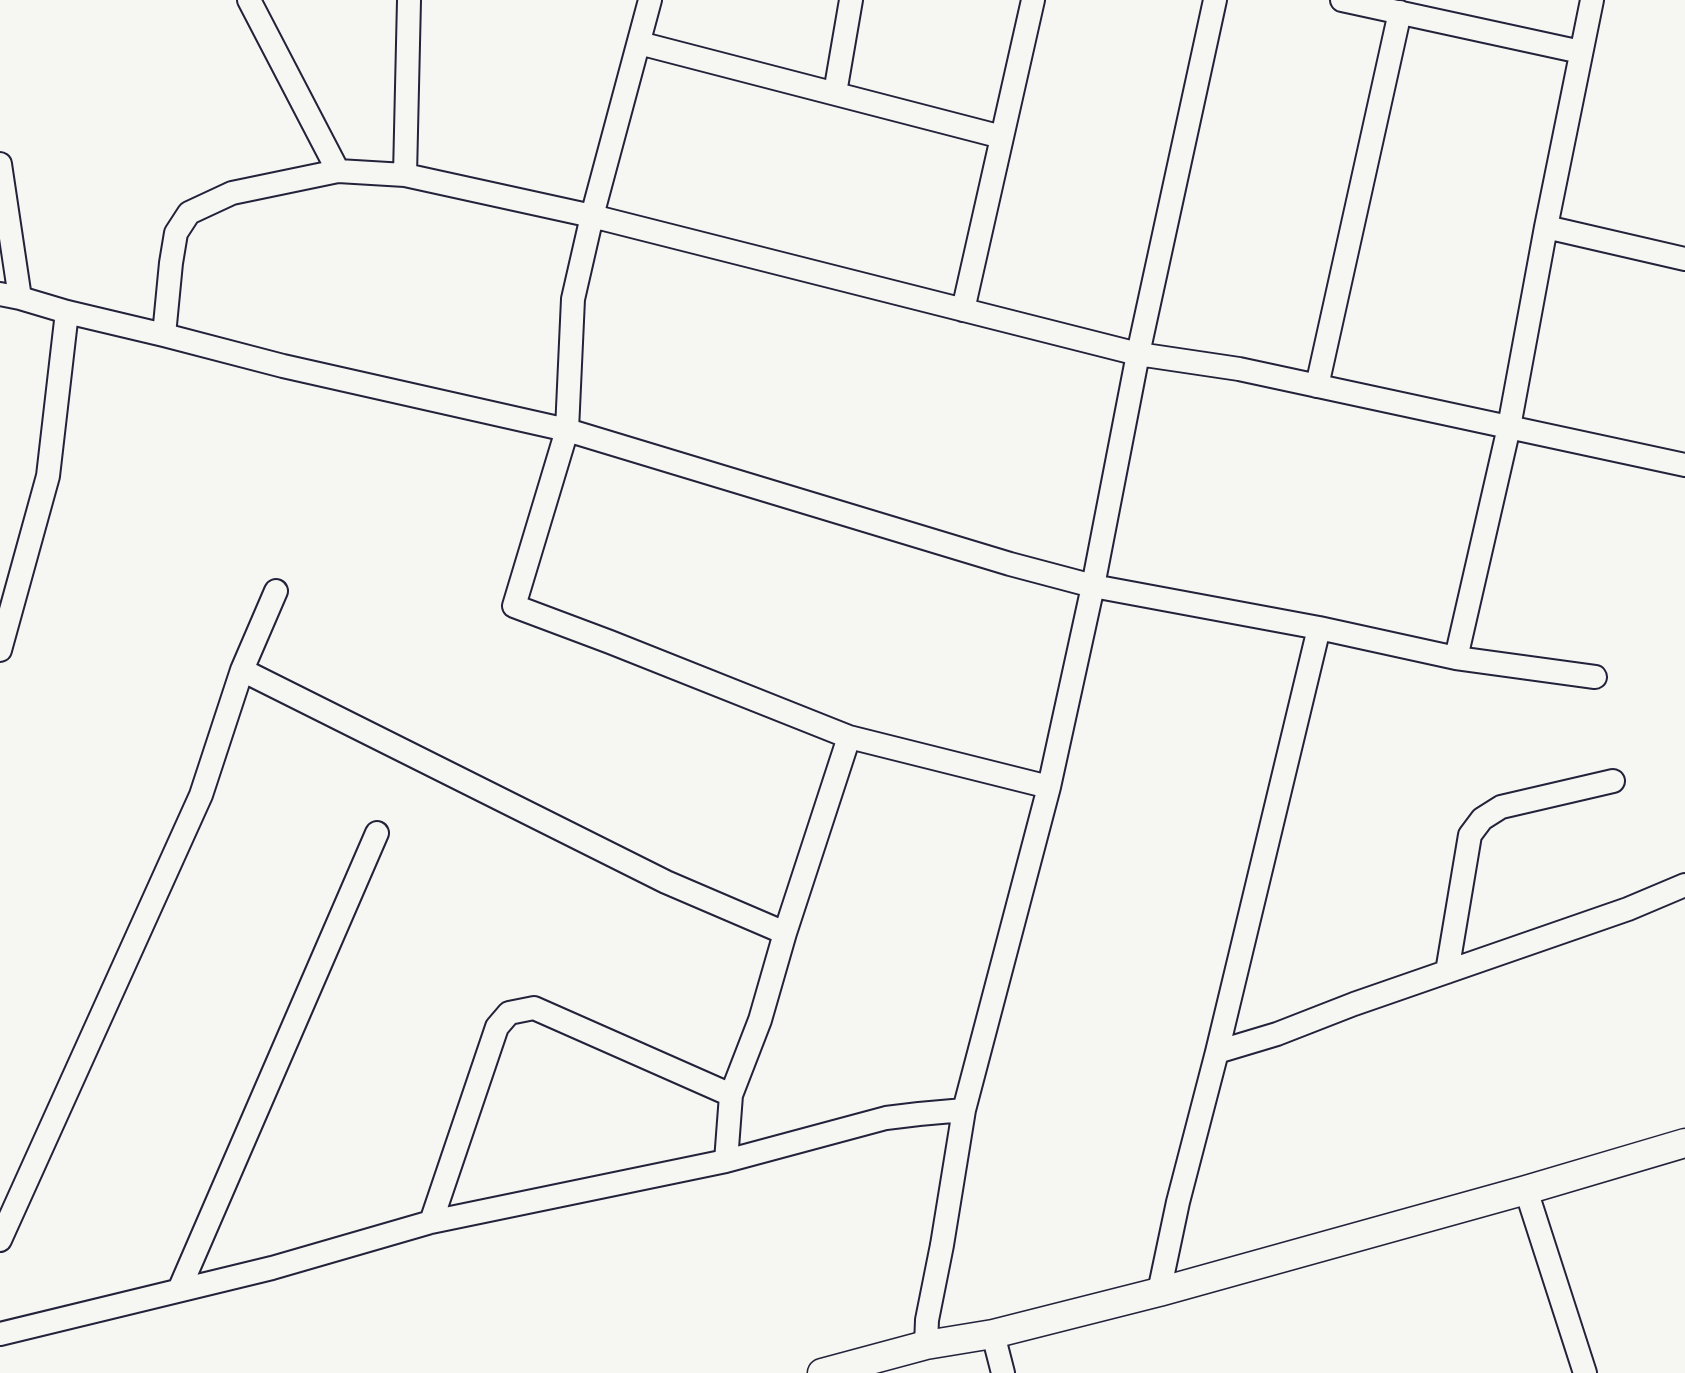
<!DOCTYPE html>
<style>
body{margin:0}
canvas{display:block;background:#f6f6f2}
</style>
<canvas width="1685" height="1373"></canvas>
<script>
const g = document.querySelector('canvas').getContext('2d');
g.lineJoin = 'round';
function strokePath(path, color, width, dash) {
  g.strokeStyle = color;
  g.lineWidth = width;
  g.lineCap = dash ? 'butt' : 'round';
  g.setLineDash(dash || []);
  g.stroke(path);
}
const street = new Path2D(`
 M249,0L338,171
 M650,0L592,216L573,299L567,430L514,606L610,642L849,737L1049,787
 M1342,0L1581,52
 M639,43L1002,137
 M835,93L851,0
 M0,164L20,298
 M405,175L409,0
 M1546,227L1685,259
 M0,294L20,298L67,312L164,335L283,366L567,430L1010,564L1093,586L1319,628L1456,658L1595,677
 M963,310L1033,0
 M164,335L171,263L176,233L189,213L232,193L338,171L405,175L592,216L1138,354L1239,369L1685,465
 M1317,386L1400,12
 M0,650L48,476L67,312
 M1456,658L1509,427L1546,227L1592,0
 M242,670L666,882L785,933
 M1447,972L1470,835L1482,819L1501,807L1613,781
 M1217,1052L1277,1034L1354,1004L1628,909L1685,885
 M726,1161L731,1095L760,1020L785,933L849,737
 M1526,1190L1585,1373
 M431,1222L497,1027L509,1013L534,1008L731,1095
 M0,1240L201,795L242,670L276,591
 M179,1290L377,833
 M1159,1292L1178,1202L1217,1052L1319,628
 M0,1334L272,1268L431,1222L726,1161L886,1118L919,1114L964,1110
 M993,1334L1003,1373
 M926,1345L927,1320L942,1245L964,1110L1049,787L1093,586L1138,354L1215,0`);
const secondary = new Path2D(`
 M822,1373L926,1345L993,1334L1159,1292L1526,1190L1685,1143`);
strokePath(street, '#22223b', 26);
strokePath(secondary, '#22223b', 31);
strokePath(street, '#f6f6f2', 22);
strokePath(secondary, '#f6f6f2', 28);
</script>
